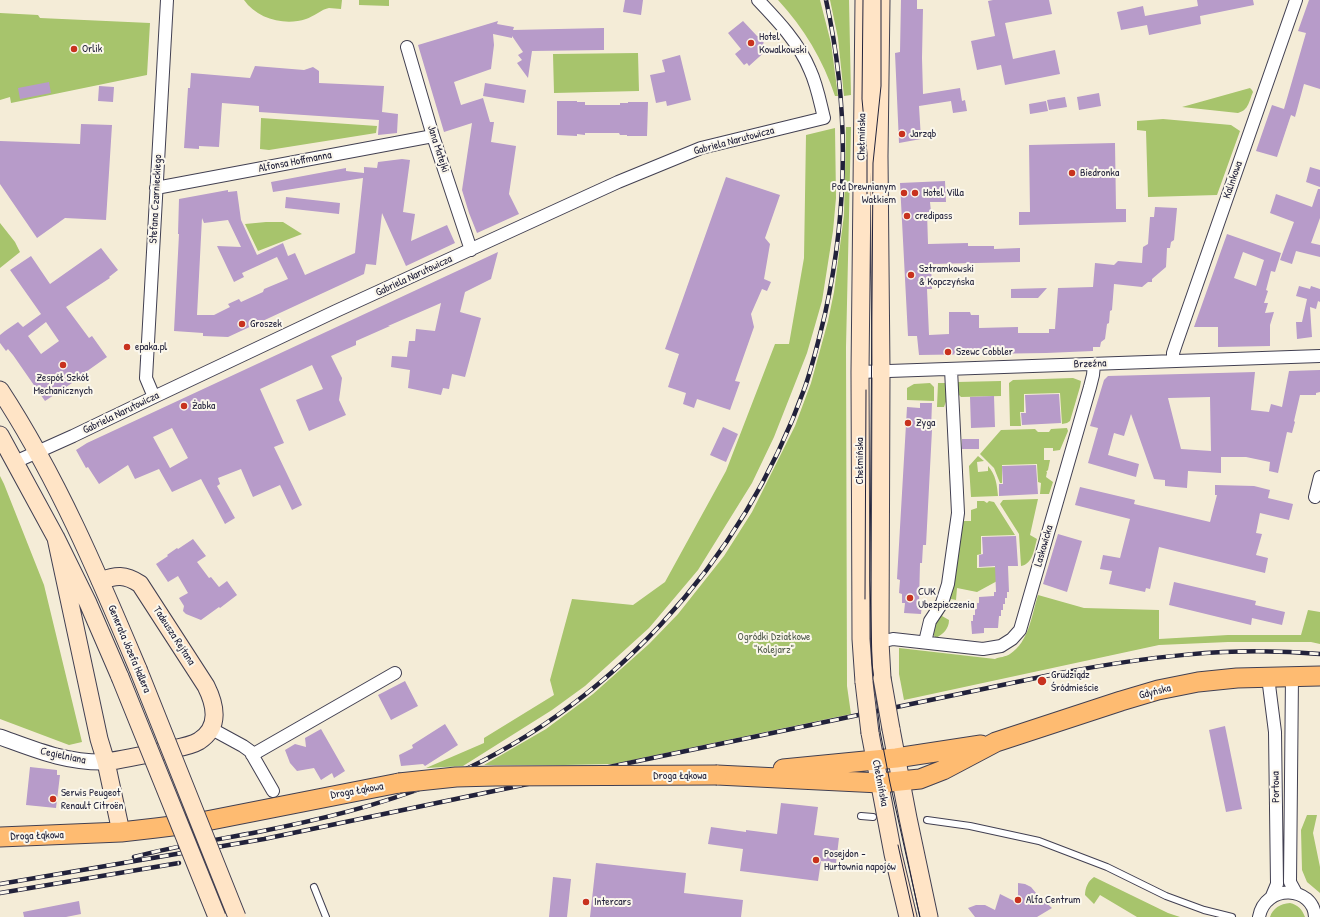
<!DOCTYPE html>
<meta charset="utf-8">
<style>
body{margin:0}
canvas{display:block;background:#f4ecd7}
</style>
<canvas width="1320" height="917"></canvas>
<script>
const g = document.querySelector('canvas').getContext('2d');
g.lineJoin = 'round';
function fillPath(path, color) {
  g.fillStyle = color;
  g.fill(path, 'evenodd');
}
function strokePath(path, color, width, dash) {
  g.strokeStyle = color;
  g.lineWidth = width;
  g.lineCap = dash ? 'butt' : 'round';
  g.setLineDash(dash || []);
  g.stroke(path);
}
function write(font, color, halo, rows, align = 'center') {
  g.font = font + ' "Patrick Hand",sans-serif';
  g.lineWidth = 4;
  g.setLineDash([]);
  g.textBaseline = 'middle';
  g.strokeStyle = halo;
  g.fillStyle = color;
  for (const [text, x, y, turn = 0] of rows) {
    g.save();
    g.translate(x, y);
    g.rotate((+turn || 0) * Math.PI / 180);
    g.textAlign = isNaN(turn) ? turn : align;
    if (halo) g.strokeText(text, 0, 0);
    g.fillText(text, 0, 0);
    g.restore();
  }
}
const green = new Path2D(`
 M244,0H342L341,9C337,9 333,8 329,8C322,9 313,17 306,19C285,26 257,19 244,0Z
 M359,0H389V6L359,5Z
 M778,0H820L831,43L838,96H835C823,60 804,28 778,0Z
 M830,0H849L851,95L844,96L838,38Z
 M0,13L38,15L40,18L150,23L147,75L11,103L10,97L0,100Z
 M638,53L639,91L554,93L553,54Z
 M1250,88L1252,90L1253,92C1249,101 1249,110 1238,113L1182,107Z
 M261,118L377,126L376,133L269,150L260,149Z
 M1163,119L1231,125L1240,131L1217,195L1148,197L1146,131L1137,130V121Z
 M846,127H851L846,347L847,686L851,714L613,764L564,765H484L546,729L593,694L649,644L678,614L724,556L752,512L795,426L811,383L828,321L834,292L844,215Z
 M835,128L836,198L833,231L822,301L807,353L774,437L752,483L698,570L649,628L585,686L552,710L463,766L426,768L484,743V738L554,695L550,680L572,599L633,605L665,582L726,471L775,344H789L804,258L806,135Z
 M266,222H283L302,234L258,251L245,224Z
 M0,223L15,242L20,252L0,268Z
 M1073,378L1081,381L1080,387L1070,421L1067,423L1062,424L1060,393L1024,394V412H1020L1021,426H1010L1009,383L1013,380Z
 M1001,381V396L961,397L957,393V382Z
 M930,383L934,387V401L907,400V388L914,384Z
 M938,383H948L949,393L944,407H937Z
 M1067,428L1068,431L1060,450L1053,451V448H1044V460H1050L1048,470L1046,472H1047L1046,477L1053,482L1049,494H1040L1041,483L1038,482L1037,464L1002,465V483H1000L994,468L980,454L1001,430L1035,429L1038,432H1049L1051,429Z
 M978,456L984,461L977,462L978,472L988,471V466C996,475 997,485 998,496L971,497L969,466Z
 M0,476L4,484L44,585L82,742L69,745L0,719Z
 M1038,499L1030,535L1037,539C1034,549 1033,564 1021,566L1019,534L1000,504L1003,500Z
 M977,501H984L987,503L989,501L994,502L1015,535L981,536V554L977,555V568L998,567L999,580L977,592L957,588L956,600L951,599L942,616L949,620C949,629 943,634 936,638L931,632L954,573L960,545V525L964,521H971V510L977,508Z
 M1038,595L1084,608L1159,610V639L1228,635H1301L1308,610L1320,612V644L1311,642H1228L1159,645L904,700L899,674V648L995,659C999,657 1006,657 1010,654C1029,642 1032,614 1038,595Z
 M1307,815H1317L1313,833L1320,867V893L1307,882L1302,870L1301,830Z
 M1094,877L1168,913L1180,917H1137L1100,895L1094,904L1085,895C1085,888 1088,881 1094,877Z
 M1290,903C1298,905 1302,909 1305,917H1270C1273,908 1280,904 1290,903Z`);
const building = new Path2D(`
 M625,0H643L641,15L623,12Z
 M901,0H917V9H923L922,58L923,94L960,88L962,101L965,100L967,111L953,113L951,101L919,106L921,139L899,143L895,53L900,52Z
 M993,0H1049L1052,14L1005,23L1013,59L1055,50L1060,74L1005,85L1001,65L977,70L971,41L995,36L988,1Z
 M1197,0H1253L1254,5L1200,16L1201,24L1149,35L1147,25L1121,30L1117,12L1143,6L1145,16L1198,6Z
 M1309,0H1320V89L1304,84L1295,117L1291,115L1277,157L1256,151L1272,105L1284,109L1306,33L1298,31Z
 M498,21L497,24L514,27L513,30L604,28V50L532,51L528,78L517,63L522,60L518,55L523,52L512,36V38L493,34L494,45L491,69L454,82L461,105L483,98L490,122H494L491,142L516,146L509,194L519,214L477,233L469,213L462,190L472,123L444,132L418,45Z
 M743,21L757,36H761L764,40L763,45L768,49L749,66L747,63L744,65L735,54L741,49L728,33Z
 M680,55L691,100L667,106L666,101L656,103L650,75L665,72L662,60Z
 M255,66L304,70L313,67L319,71V83L384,86L382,112L398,114L397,133L378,135L379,120L259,112V106L222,103L219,147L199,146V149L184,148L188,88H190L191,73L250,78Z
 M49,82L51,93L20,99L18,88Z
 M485,83L526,90L524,103L483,96Z
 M99,86L114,87L113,102L98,101Z
 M1099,93L1101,106L1079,110L1077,97Z
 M1065,97L1067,107L1049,110L1047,100Z
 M557,101H577V102H585V105H620V103H628V102H648L647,136H627V135H620L619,133H585V135L577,134V136L557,135Z
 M1046,101L1048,111L1030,114L1029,104Z
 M81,124L112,125L106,220L65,218L37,238L0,184V141L80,144Z
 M1115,143L1116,209H1126V222L1019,225V212H1030L1029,145Z
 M402,159L410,160L403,212L415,214L411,241L447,225L455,243L406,266L382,213L376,265L366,264L364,274L228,337L203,336V333L174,331L179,234H178L179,199L228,190V192L237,191L241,220L257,255L283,243L288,256L295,253L305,275L355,253L363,178L273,192L271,182L346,168V171L364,173V167L377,168L378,162ZM202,218L204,223L228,220L241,247L217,246L234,282L244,277L242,273L277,257L288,279L264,289L263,292L241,302L239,299L228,304L230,307L214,315H197Z
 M1310,167L1320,170V187L1306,182Z
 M726,177L780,195L765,238L770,244L764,279L771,282L767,291L762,289L751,314L754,327L735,381L740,382L730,410L697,399L694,408L683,404L686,393L668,387L679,354L665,349Z
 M945,181L946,202H930L931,212H927L928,244L968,243V246H994V249L1020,248V262L931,264L932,289H927L929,335L949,334V312H970L971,315H979V328L1018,327V333H1049V329H1055L1058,288L1093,287L1095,263L1114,265L1118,261L1142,263L1143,247L1148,244L1150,217H1154L1155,207L1177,208L1174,240L1171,242L1170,248H1167L1166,267L1152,279V282H1148L1142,287L1114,284L1112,310L1110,311L1109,323L1107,324L1105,339L1101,342L1100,347H1093V351L1046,353L919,355L917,336H908L900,183Z
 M1318,189H1320V218L1311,243L1320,245V257L1296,251L1292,264L1280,260L1294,222L1270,213L1276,194L1312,207Z
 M286,197L340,203L339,214L285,208Z
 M1227,234L1281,253L1275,272L1271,271L1266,290L1268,291L1264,303H1268L1265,313L1274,312L1270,325V346L1218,347V327H1194ZM1243,252L1264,260L1256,286L1234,278Z
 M101,248L118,270L109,277L110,278L66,307L89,338L92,336L107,357L83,374L84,375L45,401L13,355L8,349L6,351L0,343V335L5,331L18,322L23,327L41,314L10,270L31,256L50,284ZM46,322L59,341L41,354L28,336Z
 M498,252L491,279L465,292L460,312L481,318L465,377L452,374L449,389L443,388L441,395L408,388L410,370L391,367L392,356L407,357L409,341H415L416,329L435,331L441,303L388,326H390L356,341V345L331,356L342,378L339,400L346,415L309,431L296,400L323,389L312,365L260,389L284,443L274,447L302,505L292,510L280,485L253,497L241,469L218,478L220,484L217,486L235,518L225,524L201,479L172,492L159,469L135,479L128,465L99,484L88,467L86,468L76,450L87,443ZM172,428L188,458L170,468L153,437Z
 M1299,286L1310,289L1311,286L1320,289V302L1318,301L1316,309L1310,307L1312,337L1297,339L1296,322H1302L1307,299L1296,296Z
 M1047,288L1038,298H1011V289Z
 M1320,370V392L1316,393V395H1300L1294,421L1295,422L1292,433L1287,432L1278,473L1269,471L1270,462L1246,457H1221V473L1188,471L1187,488L1165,486V480L1154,479L1131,414L1124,436L1114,433L1108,455L1139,464L1136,477L1088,463L1098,428L1090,426L1104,380L1108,376L1255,372L1251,410L1269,412L1271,404L1282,407L1289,371ZM1210,397L1211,451L1181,449L1168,398Z
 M1059,394L1061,423L1022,425L1021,413H1026L1025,395Z
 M994,396L995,427L971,428L970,397Z
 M920,403H932L931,430H932L926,545H923L922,563H920L919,603H922L921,614L904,613L905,603H902V594L899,593L900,580L897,579L907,407L920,408Z
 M723,427L738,434L726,462L710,455Z
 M962,439H979V449H962Z
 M1036,465L1038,494L999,496V484H1003L1002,466Z
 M1215,485L1254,486L1270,490L1268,498L1293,504L1289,520L1260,513L1256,533L1262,534L1256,555L1268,558L1265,573L1159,547L1150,589L1146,588L1145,592L1109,584L1112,571L1100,569L1103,555L1120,558L1130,519L1075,505L1080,487L1135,500L1134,504L1210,522L1217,495H1215Z
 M1058,534L1082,541L1067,592L1043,584Z
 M1016,536L1018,566H1008L1009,592H1007V598H1005V604H1003V610H1001V616H999L998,628H984V633L972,634L971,621H973V615H975V609H977V603H979V597L994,596V592H996L995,566L979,567V555L983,554L982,537Z
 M193,539L206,556L197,562L209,578L211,577L219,587L227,581L237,595L220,608L219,607L201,620L186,614L183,611L184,606L179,598L188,593L178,576L168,582L156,564L168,556L167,555L177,548L178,549Z
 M1174,582L1256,601L1255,605L1285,612L1282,625L1252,618L1251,625L1169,605Z
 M405,681L418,706L391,720L378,695Z
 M445,724L458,745L425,766L423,764L401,766L399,755L413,748L412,745Z
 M1225,726L1242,809L1226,812L1209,730Z
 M321,729L345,771L334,778L332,773L321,780L314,768L297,771L290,763L285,750L295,744L306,747L305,738Z
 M30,767L57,770V775H60L56,808L26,805Z
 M781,803L818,807L814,835L839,838L836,863L821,861L818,881L740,871L743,849L708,844L711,827L746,832V830L777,834Z
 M596,863L686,873L684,893L743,900L741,917H590Z
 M553,877L571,879L567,917H549Z
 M1018,883L1025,884L1031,887L1036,893L1038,900L1042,899L1052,908L1037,917H975L968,908L976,905H985L995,910L1000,894L1018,903Z
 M79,901L81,914L66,917H24L23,912Z`);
const service = new Path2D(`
 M861,816L873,817
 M927,820L970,826L1039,841L1107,867L1166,896L1204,910L1232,917
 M314,887L326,917`);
const minor = new Path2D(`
 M407,47L433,136L471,250
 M156,188L433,136
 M1173,361V353L1176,344L1296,0
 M860,372L1320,356
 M154,397L146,378L167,0
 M15,462L73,436L154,397L336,311L618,182L701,148L824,118C820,102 817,85 810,70C799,43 778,21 758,0
 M1315,497L1320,477
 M880,642L893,639L983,649L1001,646L1012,639L1020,630L1090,387L1093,375L1094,364
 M925,642L930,621L942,603L948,584L958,513L951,369
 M1292,676L1290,882L1296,893
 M1268,677L1275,732L1277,884L1272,896
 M210,728L243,746L250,751L273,791
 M252,755L395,673
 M1259,917C1265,883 1314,886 1315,917`);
const tertiary = new Path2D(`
 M0,737C36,750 66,763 106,762`);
const secondary = new Path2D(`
 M881,0L879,156L881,371L880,642L882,678
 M0,390C57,477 98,574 138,669
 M0,435L56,538L88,603L120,677
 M56,538L99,739L106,762L121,832
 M100,581C116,575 125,574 140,584L206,686C215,704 221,727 199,741C189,747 175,748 163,751C144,755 125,759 106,762
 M864,682L861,639L860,372L864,0
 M891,729L908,818L929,917
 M870,733L893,854L908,917`);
const primary = new Path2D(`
 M783,769L896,758L981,745
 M717,775L880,783L920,779L943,770L996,742L1121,701L1158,690L1198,682L1237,678L1320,676
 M0,837L121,832L156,828L196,823L399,783`);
const tram = new Path2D(`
 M863,0L862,99L867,154V194
 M881,0V86L873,163L870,580L872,663L880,731L890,783L920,917
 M865,599L866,390
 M898,845L914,917`);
const rail = new Path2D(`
 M134,857C175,846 216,840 258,832C318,820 378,806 435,783C608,711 742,563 805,387C813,364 819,339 825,314C848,210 849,104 826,0
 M0,884L264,839L1055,674C1145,657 1228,646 1320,654
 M0,893L179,863`);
const secondaryBridge = new Path2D(`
 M138,669L237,917
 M120,677L217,917
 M882,678L891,729
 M864,682L870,733`);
const primaryBridge = new Path2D(`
 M399,783L456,777L495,776L717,775`);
const markers = [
 [751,43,4,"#c8321e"],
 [74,49,4,"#c8321e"],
 [902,134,4,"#c8321e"],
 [1072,173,4,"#c8321e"],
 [904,193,4,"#c8321e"],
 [915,193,4,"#c8321e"],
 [907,216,4,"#c8321e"],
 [911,275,4,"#c8321e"],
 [242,324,4,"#c8321e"],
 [127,347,4,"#c8321e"],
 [948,352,4,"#c8321e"],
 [63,365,4,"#c8321e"],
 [184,406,4,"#c8321e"],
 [908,423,4,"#c8321e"],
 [910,598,4,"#c8321e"],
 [1042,681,5,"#c8321e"],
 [53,799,4,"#c8321e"],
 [816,860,4,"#c8321e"],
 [1018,900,4,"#c8321e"],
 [586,902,4,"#c8321e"]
];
const poiNames = [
 ["Hotel",759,37],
 ["Kowalkowski",759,50],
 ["Orlik",82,49],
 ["Jarząb",910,134],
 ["Biedronka",1080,173],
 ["Pod Drewnianym",896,187,"right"],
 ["Wałkiem",896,200,"right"],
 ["Hotel Villa",923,193],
 ["credipass",915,216],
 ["Sztramkowski",919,269],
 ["& Kopczyńska",919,282],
 ["Groszek",250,324],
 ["epaka.pl",135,347],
 ["Szewc Cobbler",956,352],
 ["Zespół Szkół",63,378,"center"],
 ["Mechanicznych",63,391,"center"],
 ["Żabka",192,406],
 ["Zyga",916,423],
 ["CUK",918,592],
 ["Ubezpieczenia",918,605],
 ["Grudziądz",1051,675],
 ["Śródmieście",1051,688],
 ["Serwis Peugeot",61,793],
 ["Renault Citroën",61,806],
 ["Posejdon -",824,854],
 ["Hurtownia napojów",824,867],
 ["Alfa Centrum",1026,900],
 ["Intercars",594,902]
];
const streetNames = [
 ["Chełmińska",862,137,-89],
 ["Gabriela Narutowicza",734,141,-15],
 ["Jana Matejki",438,149,72],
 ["Alfonsa Hoffmanna",295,162,-11],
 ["Kalinkowa",1233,180,-71],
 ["Stefana Czarnieckiego",156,199,-87],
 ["Gabriela Narutowicza",414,276,-25],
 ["Brzeźna",1090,364,-2],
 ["Gabriela Narutowicza",121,413,-26],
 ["Chełmińska",860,461,-90],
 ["Laskowicka",1044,546,-74],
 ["Tadeusza Rejtana",174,636,57],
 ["Generała Józefa Hallera",129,649,67],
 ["Gdyńska",1155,692,-14],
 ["Cegielniana",63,756,12],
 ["Droga Łąkowa",680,776],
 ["Chełmińska",880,783,79],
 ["Portowa",1276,787,-91],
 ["Droga Łąkowa",357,791,-10],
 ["Droga Łąkowa",37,836,-2]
];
const parkNames = [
 ["Ogródki Działkowe",774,637],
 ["\"Kolejarz\"",774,650]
];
fillPath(green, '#a7c46c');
fillPath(building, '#b79bc9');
strokePath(service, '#424052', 8);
strokePath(minor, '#424052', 14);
strokePath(tertiary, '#424052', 17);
strokePath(secondary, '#424052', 19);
strokePath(primary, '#424052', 21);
strokePath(service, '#fff', 6);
strokePath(minor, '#fff', 12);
strokePath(tertiary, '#fff', 15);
strokePath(secondary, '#ffe4c6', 17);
strokePath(primary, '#febb71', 19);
strokePath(tram, '#22223b', 1);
strokePath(rail, '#22223b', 4.5);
strokePath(rail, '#fbf7ec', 3, [9]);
strokePath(secondaryBridge, '#424052', 19, []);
strokePath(primaryBridge, '#424052', 21, []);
strokePath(secondaryBridge, '#ffe4c6', 17);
strokePath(primaryBridge, '#febb71', 19);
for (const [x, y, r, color] of markers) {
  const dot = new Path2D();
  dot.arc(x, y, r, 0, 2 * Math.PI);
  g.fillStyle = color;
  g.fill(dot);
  strokePath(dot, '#fbf7ec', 1.5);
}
write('11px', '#22223b', '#fbf7ec', poiNames, 'left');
write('11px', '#22223b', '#fbf7ec', streetNames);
write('11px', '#515b4c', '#fbf7ec', parkNames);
</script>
